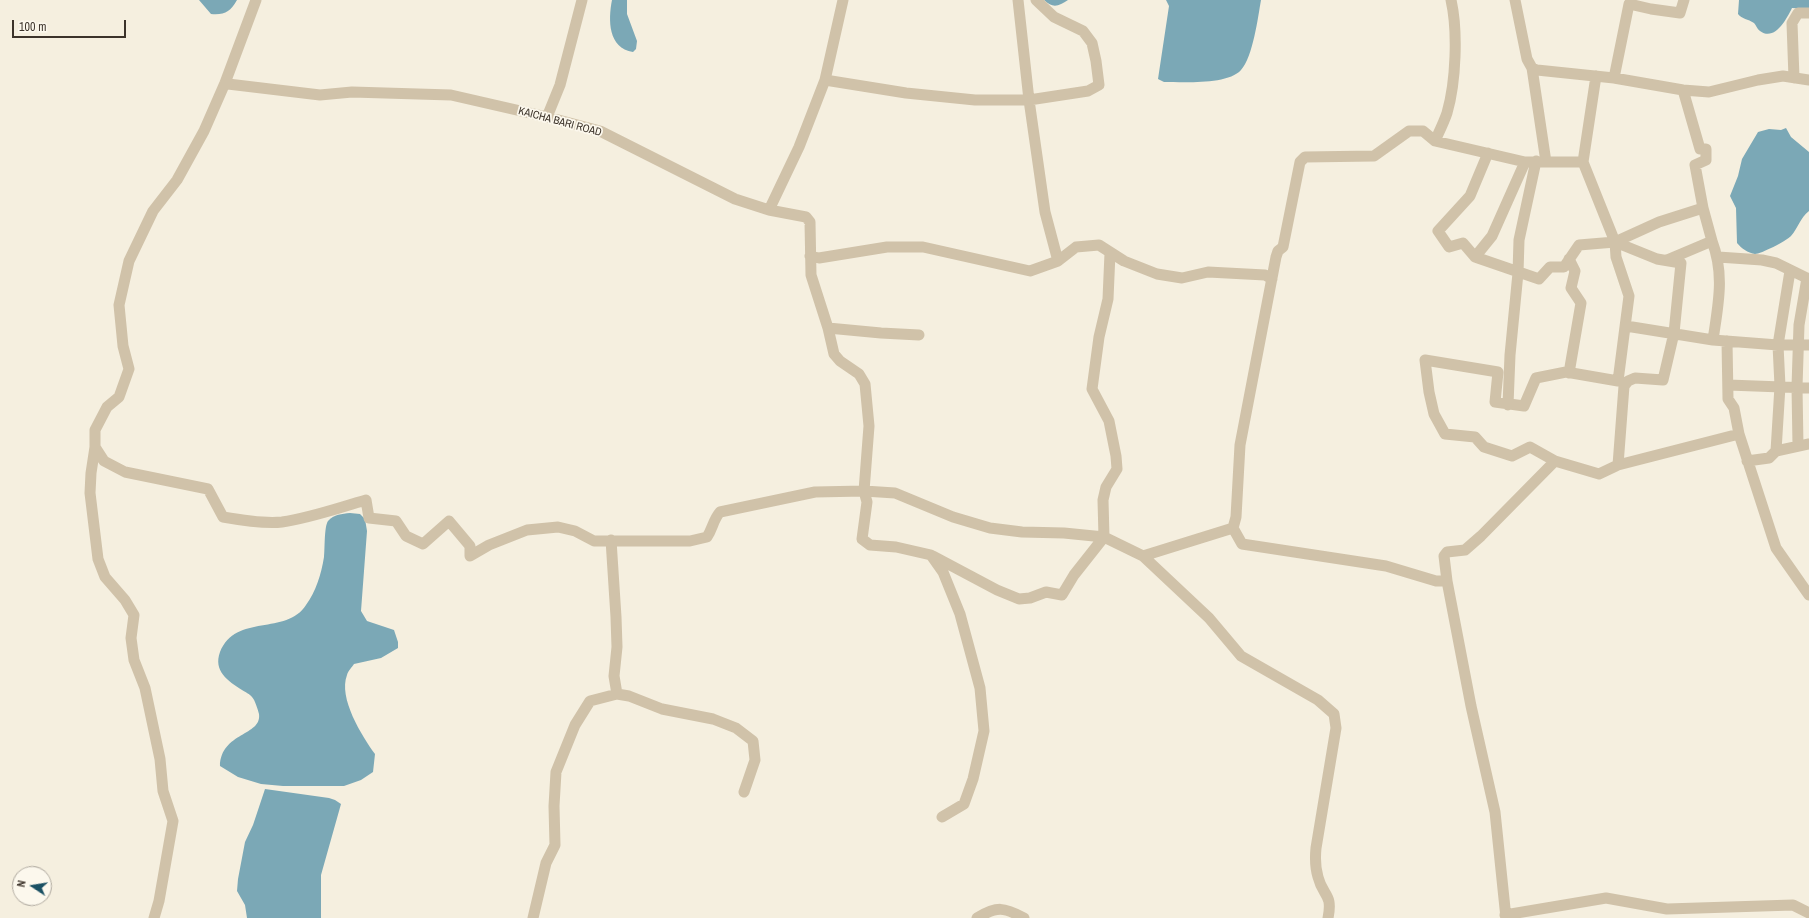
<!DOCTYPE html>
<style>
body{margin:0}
#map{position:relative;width:1809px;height:918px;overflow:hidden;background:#f5efdf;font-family:"Archivo Narrow",sans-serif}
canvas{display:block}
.north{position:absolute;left:12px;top:866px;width:40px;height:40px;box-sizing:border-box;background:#fcf8ed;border:1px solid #afa99f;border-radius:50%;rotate:282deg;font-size:11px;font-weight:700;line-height:16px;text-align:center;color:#3c332a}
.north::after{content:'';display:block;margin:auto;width:14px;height:18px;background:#1a5063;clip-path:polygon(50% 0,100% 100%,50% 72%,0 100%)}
.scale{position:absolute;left:12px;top:20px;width:114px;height:18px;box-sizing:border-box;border:2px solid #3c332a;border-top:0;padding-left:5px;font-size:12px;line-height:14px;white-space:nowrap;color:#3c332a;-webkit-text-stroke:3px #fcf8ed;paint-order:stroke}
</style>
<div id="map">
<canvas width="1809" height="918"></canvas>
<div class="north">N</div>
<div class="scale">100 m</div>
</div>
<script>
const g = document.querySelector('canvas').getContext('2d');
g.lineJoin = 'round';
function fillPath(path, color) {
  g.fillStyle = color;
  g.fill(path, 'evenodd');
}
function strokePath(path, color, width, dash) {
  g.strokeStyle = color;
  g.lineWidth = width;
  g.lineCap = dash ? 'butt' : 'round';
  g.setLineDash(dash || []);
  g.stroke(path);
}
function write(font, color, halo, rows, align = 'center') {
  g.font = font + ' "Archivo Narrow",sans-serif';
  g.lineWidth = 3.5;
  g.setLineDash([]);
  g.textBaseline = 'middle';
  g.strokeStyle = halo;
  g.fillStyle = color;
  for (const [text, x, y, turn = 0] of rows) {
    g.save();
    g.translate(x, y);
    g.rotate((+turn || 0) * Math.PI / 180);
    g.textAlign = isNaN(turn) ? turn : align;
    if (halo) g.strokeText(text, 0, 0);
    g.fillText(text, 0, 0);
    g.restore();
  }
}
const water = new Path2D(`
 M199,0H237C230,12 225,15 211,14Z
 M612,0H627V14L637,41L636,49L633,52C608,48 608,20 612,0Z
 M1044,0H1068C1059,6 1053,9 1044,0Z
 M1166,0H1261C1258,17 1253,57 1241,70C1228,85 1183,82 1164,82L1158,79L1169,6Z
 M1739,0H1809V9L1792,8C1787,18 1775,42 1760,31C1757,29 1756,25 1754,23C1748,19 1742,19 1738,14Z
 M1786,128L1791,137L1809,152V211C1800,218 1798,228 1791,236C1786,241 1761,254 1755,254C1748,253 1741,248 1737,243L1736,208L1730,196L1738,176L1742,159L1758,132L1769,129L1781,130Z
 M350,513L360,514L365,519L367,531L361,611L367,621L394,630L398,642V648L381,658L354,664C352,667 348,671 347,675C338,698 362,736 375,754L373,772L361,780L344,786H283L261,784L238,777L220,766C221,732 262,736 259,714C258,710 255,700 252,697C250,694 245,692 242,690C228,681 213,671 220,652C236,613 286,636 306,605C316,591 321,575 324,557C325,549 324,527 328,521C334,514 342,514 350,513Z
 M265,789L329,798L335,800L341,804L321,875V918H247L245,905L237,891L238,879L245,842L253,825Z`);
const minor = new Path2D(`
 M256,0L225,83L204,131L177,180L153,211L129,261L119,305L123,346L129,369L119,397L107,407L95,430V447L104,461L125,472L208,489L223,517C240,520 265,524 282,522C310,518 338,508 366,500L369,518L396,521L406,536L423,544L449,521L470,546V556L489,545L527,530L558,527L575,531L594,541H690L707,537C713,528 713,520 720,512L815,492L864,491L895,493L953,517L990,528L1022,532L1064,533L1104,537L1143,556L1209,618L1241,656L1318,700L1334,714L1336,728L1316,848C1315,858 1315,867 1318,877C1323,897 1333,893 1328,918
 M1036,0L1054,17L1083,31L1092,43L1096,61L1099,85L1088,91L1029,100L1045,212L1058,261
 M1515,0L1527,59L1532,68L1537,70L1614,78L1683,90L1709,92L1758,80L1783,76L1809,80
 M1532,68L1546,162
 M1614,78L1629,4L1651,9L1680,13L1684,0
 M1794,78L1792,23L1798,13H1809
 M825,80L906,93L975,100H1029L1018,0
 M225,83L228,84L320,95L352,92L451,95L547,117L600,131L735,199L769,210L799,147L825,80L843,0
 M1683,90L1700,149H1706V160L1695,165L1703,208L1712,241
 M547,117L560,85L582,0
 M1435,141C1439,132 1444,122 1447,113C1456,82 1458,31 1451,0
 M1488,153L1470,196L1438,231L1449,247L1463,243L1475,257L1539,279L1550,267H1564L1579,245L1615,242L1616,257L1629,296L1618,381L1566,372L1536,378L1524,406L1495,402L1498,372L1425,360L1429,392L1434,414L1445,434L1475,437L1484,447L1512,456L1530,447L1555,461
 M1583,162L1596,76
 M769,210L806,217L810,222L811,275L828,328L834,354L840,361L859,374L865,384L869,426L864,491L867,502L862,539L870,545L896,547L931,555L943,572L960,614L980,688L984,731L973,779L964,804L942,817
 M1615,242L1659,222L1703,208
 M810,256L819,258L887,247H923L1030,271L1058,261L1076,247L1099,245L1124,261L1157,274L1182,278L1208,272L1265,275L1272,279
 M1475,257L1492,236L1525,162
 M1718,257L1762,260L1776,263L1809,279
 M1667,260L1712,241C1725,275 1718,305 1713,340L1778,345H1809
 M1626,326L1713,340
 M828,328L881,333L919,335
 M1727,341L1728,399L1734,408L1739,434
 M1569,373L1581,303L1571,288L1575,271L1569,259
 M1728,385L1809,388
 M1508,405L1510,355L1518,273L1519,240L1536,161
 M1798,446L1797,387L1799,325L1807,278
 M95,447L91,473L90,493L98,559L105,577L125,600L134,615L131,638L134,660L145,688L160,759L163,791L173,821L159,901L154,918
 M1776,451L1809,444
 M1747,461L1769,458L1776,451L1780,386L1778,345L1790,271
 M1618,465L1624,386L1628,381L1635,378L1663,380L1674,333L1681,263L1657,259L1615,242L1583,162H1525L1435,141L1423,131H1409L1374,156L1305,157L1300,162L1283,247L1278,251L1276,257L1240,445L1236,517L1233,528L1242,544L1386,566L1436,581H1447L1444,556L1447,552L1465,550L1481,536L1555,461L1599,474L1618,465L1739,434L1776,548L1809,595
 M611,540L616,617L617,647L614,676L617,694
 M933,556L997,590L1019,599L1030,598L1046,592L1062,595L1074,575L1104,537L1103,500L1106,487L1117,469L1116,456L1109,421L1092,389L1099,337L1108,299L1110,253
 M1143,556L1233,528
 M1447,581L1471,706L1495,812L1506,918
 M1505,915L1606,898L1667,909L1793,905L1809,913
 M533,918L546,863L555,845L554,806L556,772L575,725L590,701L617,694L629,696L662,709L713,719L736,728L753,741L755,760L744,792
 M977,918C997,906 1004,907 1024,918`);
const streetNames = [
 ["KAICHA BARI ROAD",560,122,15]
];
fillPath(water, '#7ba8b6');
strokePath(minor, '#d0c2a9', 11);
write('11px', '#3c332a', '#fcf8ed', streetNames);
</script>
